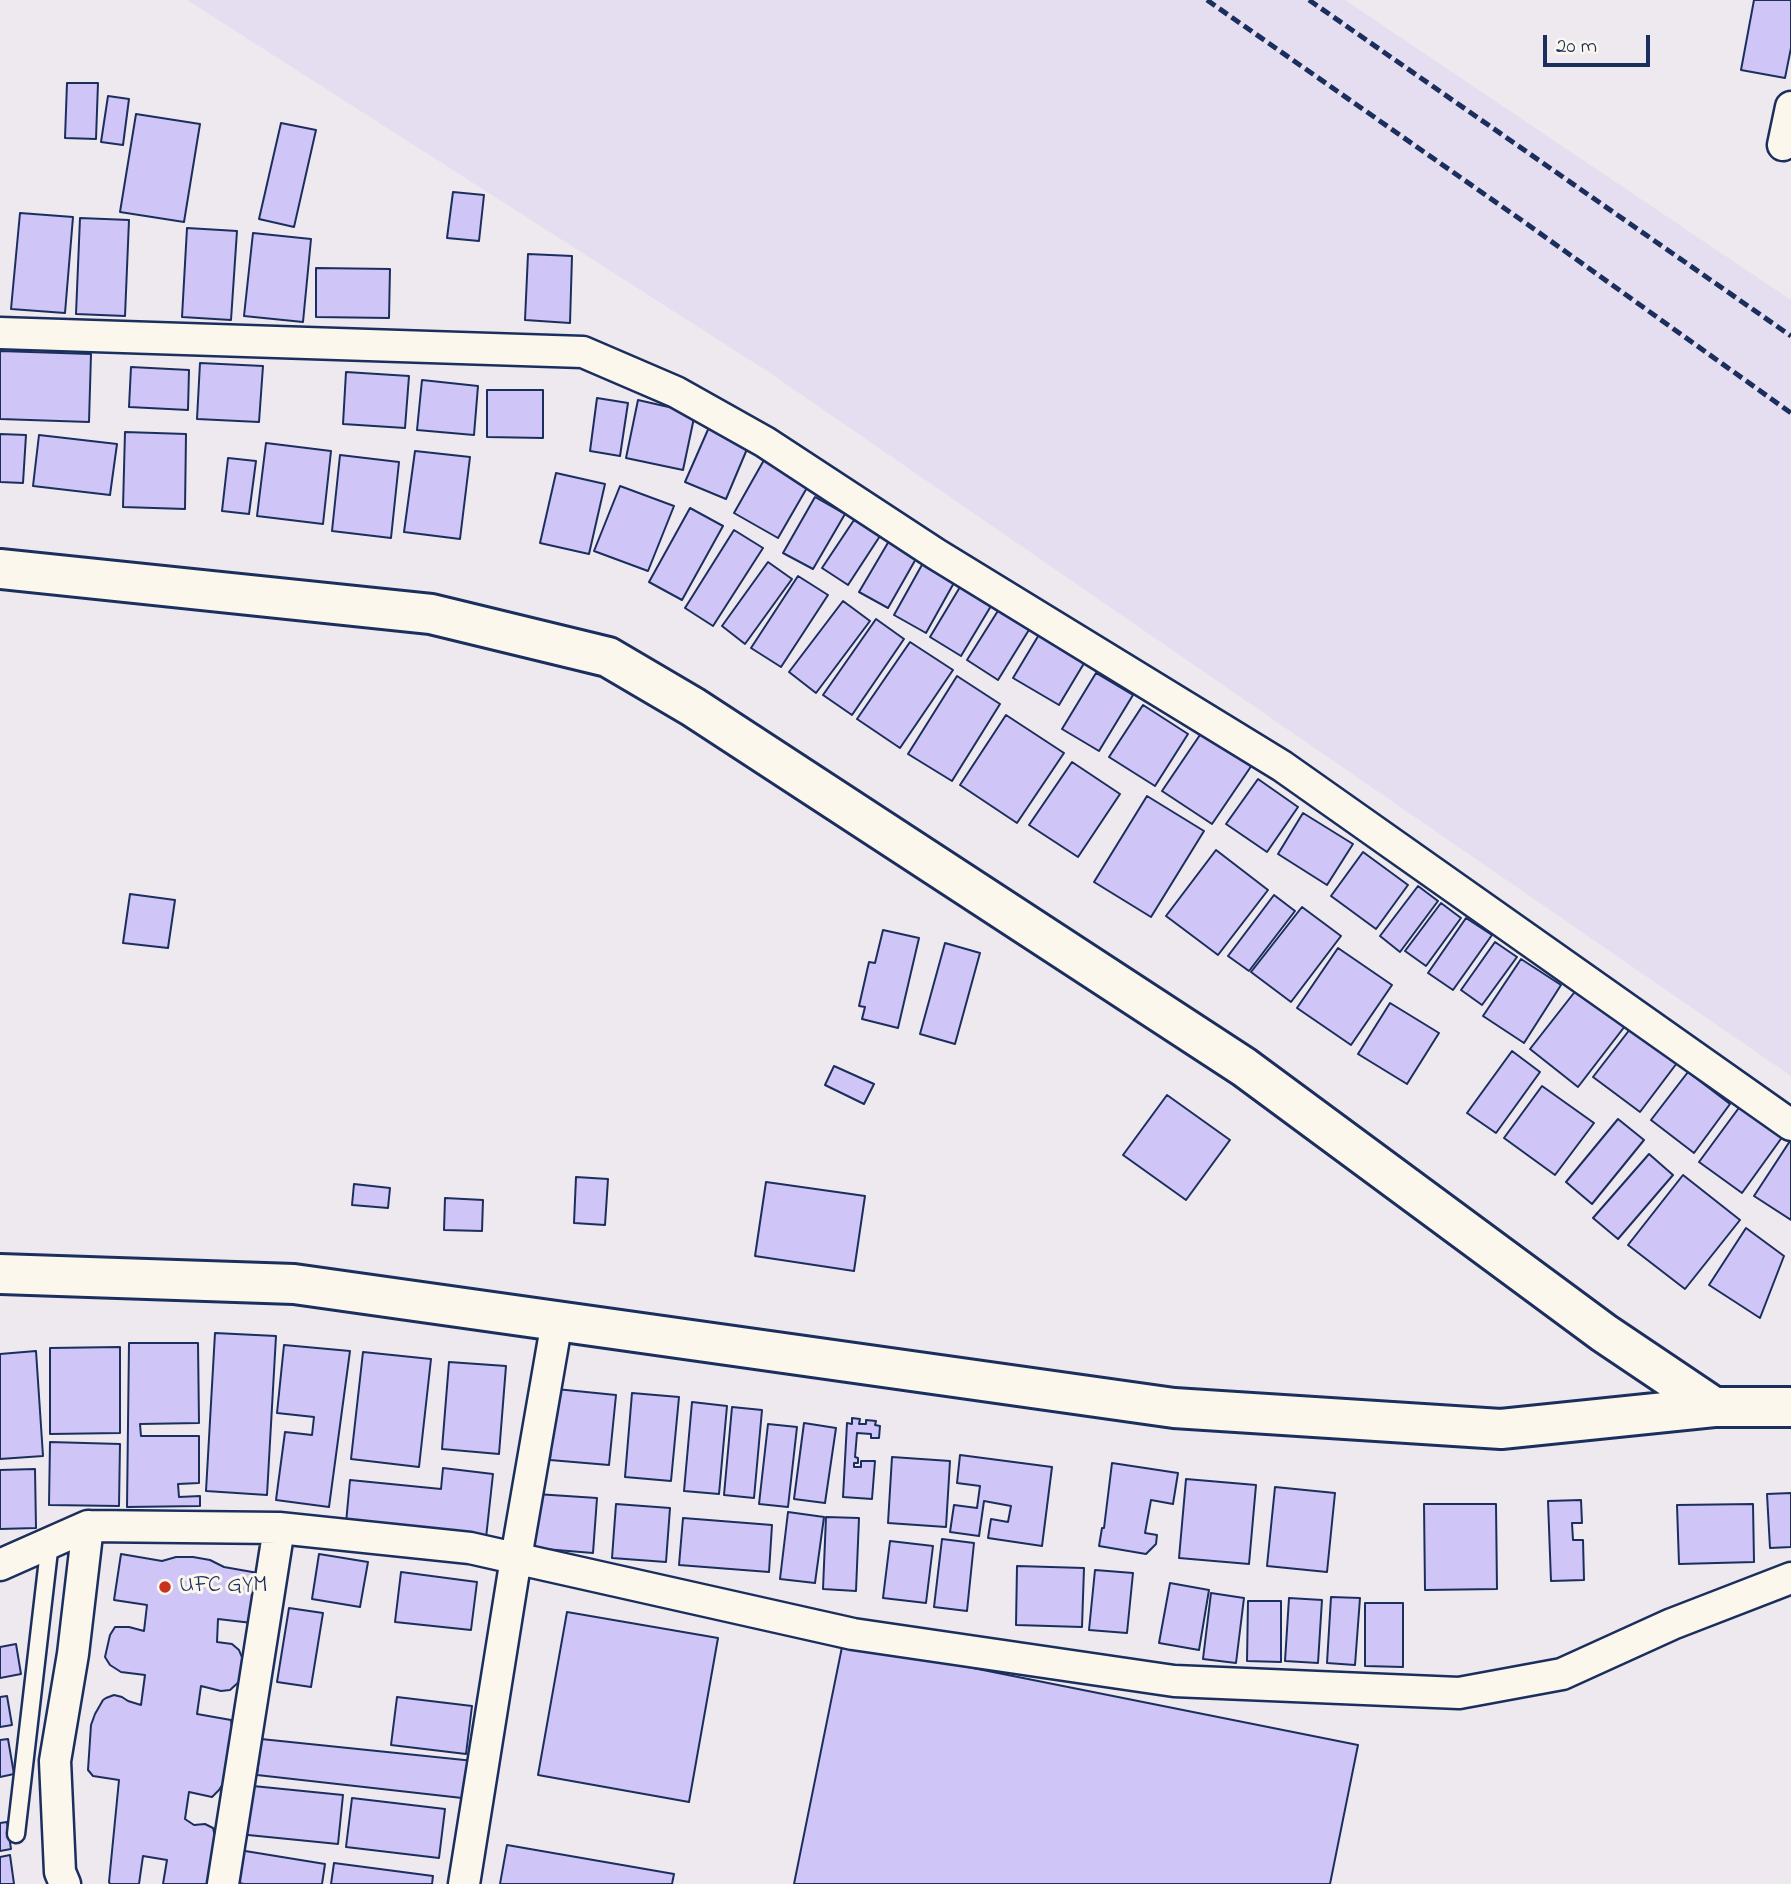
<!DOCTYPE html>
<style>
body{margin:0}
#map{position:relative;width:1791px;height:1884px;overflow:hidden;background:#eee8ef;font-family:"Indie Flower",sans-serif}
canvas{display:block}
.scale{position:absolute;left:1543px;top:35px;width:107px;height:32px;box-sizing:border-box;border:4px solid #1b2f5e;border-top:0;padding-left:9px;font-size:21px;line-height:24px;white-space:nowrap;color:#1b2f5e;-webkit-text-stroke:5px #fbf7ec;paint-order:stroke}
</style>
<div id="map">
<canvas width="1791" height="1884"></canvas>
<div class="scale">20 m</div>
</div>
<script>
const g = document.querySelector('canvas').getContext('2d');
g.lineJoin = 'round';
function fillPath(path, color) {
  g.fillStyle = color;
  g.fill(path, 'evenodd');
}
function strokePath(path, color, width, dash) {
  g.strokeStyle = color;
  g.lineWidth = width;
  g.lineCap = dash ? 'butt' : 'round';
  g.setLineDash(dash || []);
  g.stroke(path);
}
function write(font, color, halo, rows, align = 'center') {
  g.font = font + ' "Indie Flower",sans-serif';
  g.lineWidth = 6;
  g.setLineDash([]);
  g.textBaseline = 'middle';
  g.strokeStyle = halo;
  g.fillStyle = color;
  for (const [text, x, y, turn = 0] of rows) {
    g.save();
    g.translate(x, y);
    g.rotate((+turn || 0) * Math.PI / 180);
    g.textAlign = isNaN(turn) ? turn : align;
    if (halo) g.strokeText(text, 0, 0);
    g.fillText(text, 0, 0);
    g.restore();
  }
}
const built = new Path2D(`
 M187,0H1345L1791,300V1076L767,371Z`);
const building = new Path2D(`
 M1754,0H1791V48L1785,78L1741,70Z
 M67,83H98L96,139L65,138Z
 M108,96L129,99L123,145L101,142Z
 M136,114L200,124L184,222L120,212Z
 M281,123L316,130L294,227L259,219Z
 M453,192L484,195L479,241L447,238Z
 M20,213L73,217L65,313L11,309Z
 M80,218L129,220L125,316L76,314Z
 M187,228L237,231L231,320L182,317Z
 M253,233L311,239L303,322L244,316Z
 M528,254L572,256L570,323L525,320Z
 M316,268L390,269L389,318L316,317Z
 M0,351L91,354L89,422L0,419Z
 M200,363L263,366L259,422L197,419Z
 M131,367L189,370L188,410L129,407Z
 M346,372L409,376L405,428L343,424Z
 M422,380L478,386L474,435L417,430Z
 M487,390H543V438L487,437Z
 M597,398L628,403L620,456L590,451Z
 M638,400L695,413L683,470L626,458Z
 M710,425L750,442L726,499L685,482Z
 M125,432L186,434L185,509L123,507Z
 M0,434L26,435L23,483L0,482Z
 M39,435L117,444L110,495L33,486Z
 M266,443L331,451L323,524L257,516Z
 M415,451L470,457L460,539L404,532Z
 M340,455L399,462L391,538L332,531Z
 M228,458L256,461L249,514L222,511Z
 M764,460L808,486L778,538L734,513Z
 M556,473L605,484L589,554L540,543Z
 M620,486L674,506L648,571L594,551Z
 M815,497L845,514L813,569L783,553Z
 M690,508L723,526L682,600L649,582Z
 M854,520L880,536L848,585L822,568Z
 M734,530L763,548L713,626L685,608Z
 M889,541L917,557L888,608L859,592Z
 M768,562L792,579L745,644L722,626Z
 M923,563L955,581L926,633L894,615Z
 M798,576L828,595L781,667L751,648Z
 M960,587L991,606L961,656L930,637Z
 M843,601L870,621L816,693L789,672Z
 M1001,606L1032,625L998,680L967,660Z
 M876,619L904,639L852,715L823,695Z
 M1043,628L1089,655L1059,705L1013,678Z
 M910,642L953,670L900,748L857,719Z
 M1096,673L1133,695L1099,751L1062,729Z
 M957,676L1000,704L952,781L908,754Z
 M1143,705L1188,734L1155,786L1109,757Z
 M1006,715L1064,753L1017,823L960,785Z
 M1204,729L1254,762L1212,824L1162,791Z
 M1072,762L1120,794L1078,857L1029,825Z
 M1258,779L1298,807L1267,852L1226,824Z
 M1147,796L1204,831L1151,917L1094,882Z
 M1303,813L1353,844L1327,885L1278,854Z
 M1216,850L1268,890L1218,955L1166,916Z
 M1363,852L1408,885L1376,929L1331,896Z
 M1418,886L1438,901L1400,952L1380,936Z
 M130,894L175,900L168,948L123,943Z
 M1274,895L1295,911L1249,971L1228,956Z
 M1441,903L1461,918L1426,966L1405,951Z
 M1302,907L1341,936L1291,1002L1251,972Z
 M1466,918L1492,935L1453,990L1428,973Z
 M883,930L919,938L898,1028L862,1019L865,1007L859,1006L869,962L875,963Z
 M1495,942L1517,957L1482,1005L1461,990Z
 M945,943L980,953L955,1044L920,1034Z
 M1338,948L1392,985L1351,1045L1297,1008Z
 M1521,959L1561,985L1524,1043L1483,1016Z
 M1577,989L1625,1026L1578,1087L1530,1049Z
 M1390,1003L1439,1033L1407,1084L1358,1054Z
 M1634,1024L1680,1059L1640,1112L1593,1077Z
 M1512,1051L1540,1072L1496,1133L1467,1113Z
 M834,1066L874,1084L864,1104L825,1085Z
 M1688,1072L1730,1104L1694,1153L1651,1120Z
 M1542,1086L1594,1123L1555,1175L1504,1138Z
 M1167,1095L1230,1140L1186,1200L1123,1155Z
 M1741,1105L1783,1136L1742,1193L1699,1162Z
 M1618,1119L1644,1140L1592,1204L1566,1182Z
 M1790,1141L1791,1142V1220L1754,1196Z
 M1649,1154L1673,1175L1618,1239L1593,1218Z
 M1683,1175L1740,1220L1685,1289L1628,1245Z
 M576,1177L608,1179L605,1225L574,1223Z
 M766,1182L865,1196L854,1271L755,1256Z
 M354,1184L390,1188L388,1208L352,1205Z
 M445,1198L483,1200L482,1231L444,1230Z
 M1746,1228L1784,1256L1760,1318L1709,1285Z
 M215,1333L276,1336L267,1495L206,1491Z
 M129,1343H198L199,1423L140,1424L141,1436H199V1483L178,1484L179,1497L200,1496V1506L127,1507Z
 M284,1345L350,1351L329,1507L276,1500L285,1432L312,1435L314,1417L277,1413Z
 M120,1347V1433L50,1434V1348Z
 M36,1351L43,1456L0,1459V1354Z
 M363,1352L431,1359L419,1467L351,1459Z
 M449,1362L506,1366L499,1454L442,1449Z
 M556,1389L616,1395L609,1465L550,1460Z
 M632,1393L679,1397L671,1481L625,1477Z
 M692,1402L727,1406L719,1494L684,1491Z
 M732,1407L762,1410L754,1498L724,1495Z
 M852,1418L860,1419L859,1424H866V1420L876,1421L875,1425L880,1426L879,1438H871V1434L857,1433L855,1457L858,1458V1463H854V1467H861V1461H875L872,1499L843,1497L847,1423L852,1424Z
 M804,1423L836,1428L825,1503L794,1499Z
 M768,1424L797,1427L788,1507L759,1504Z
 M50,1442L120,1444L119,1506L49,1505Z
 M960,1455L1052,1467L1042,1546L988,1538L991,1519L1008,1522L1011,1506L984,1501L979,1536L950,1532L954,1505L977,1508L980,1486L957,1483Z
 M892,1457L950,1461L946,1527L888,1523Z
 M1112,1463L1178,1473L1173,1504L1151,1500L1145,1533L1157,1535L1156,1544L1146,1554L1099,1546L1102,1528H1104Z
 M443,1468L493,1474L486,1538L346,1523L350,1480L441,1489Z
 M35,1469L36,1528L0,1529V1470Z
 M1186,1479L1256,1485L1249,1564L1179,1558Z
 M1275,1487L1335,1493L1327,1572L1267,1566Z
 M1791,1493V1547L1770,1548L1767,1494Z
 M536,1494L597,1498L593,1553L532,1548Z
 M1581,1500L1582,1523H1572L1573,1540H1583L1584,1580L1551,1581L1548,1501Z
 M616,1504L670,1508L666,1562L612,1558Z
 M1424,1504H1496L1497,1589L1425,1590Z
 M1753,1504L1754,1562L1679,1564L1677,1505Z
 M788,1512L824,1517L815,1583L780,1579Z
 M826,1517L859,1518L856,1591L823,1589Z
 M683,1518L772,1525L769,1572L679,1565Z
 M942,1539L974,1543L967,1611L934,1607Z
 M890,1541L933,1546L926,1603L883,1598Z
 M121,1554L162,1561L176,1557H193L210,1560L224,1567L258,1573L252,1623L218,1619L217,1642L232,1644L239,1650L243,1660V1671L241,1680L230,1690L221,1691L201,1686L197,1714L231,1720L235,1750L232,1770L219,1790L212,1797L189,1792L185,1819L194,1825L205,1824L213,1828L215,1836L208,1884H163L167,1860L143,1856L139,1884H110L109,1882L119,1780L93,1776L88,1770L91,1725L95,1714L103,1700L106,1698L114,1695L122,1697L128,1701L141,1705L145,1675L121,1672L110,1665L105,1657L110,1635L115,1627H129L144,1631L147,1605L114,1600Z
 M319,1554L368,1562L360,1607L312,1599Z
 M1017,1566L1084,1568L1082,1627L1016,1625Z
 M1095,1570L1133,1573L1127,1633L1089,1630Z
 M401,1572L477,1582L471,1630L395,1622Z
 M1170,1583L1209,1590L1199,1650L1159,1643Z
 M1211,1593L1244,1598L1236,1663L1203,1659Z
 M1331,1597L1360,1598L1355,1665L1327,1663Z
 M1289,1598L1322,1600L1318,1663L1285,1661Z
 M1248,1601H1281V1662L1247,1661Z
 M1365,1603H1403V1667L1365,1666Z
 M289,1608L323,1613L311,1687L277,1682Z
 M567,1612L718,1638L689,1802L538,1775Z
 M843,1642L1358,1745L1330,1884H794Z
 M16,1644L21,1674L0,1678V1647Z
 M7,1696L12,1725L0,1727V1697Z
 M397,1697L472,1706L466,1754L391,1745Z
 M8,1739L14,1774L0,1777V1740Z
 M261,1739L474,1761L471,1799L257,1775Z
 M243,1785L343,1795L338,1844L238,1834Z
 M352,1798L445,1809L439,1858L346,1847Z
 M7,1822L11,1849L0,1851V1823Z
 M507,1845L674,1874L672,1884H500Z
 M239,1850L325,1864L322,1884H244L234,1882Z
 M10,1855L14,1884H0V1857Z
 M334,1863L433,1876L432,1884H331Z`);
const lane = new Path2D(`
 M16,1834L50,1542`);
const street = new Path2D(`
 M1783,145L1791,107
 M0,333L583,352L676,392L765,442L936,554L1282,766L1791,1125
 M0,1565L88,1526L279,1528L470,1548L853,1634L1174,1681L1459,1693L1562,1674L1672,1624L1791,1578
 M65,1884L60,1872L55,1761L73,1654L88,1526
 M223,1884L279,1528
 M464,1884L516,1558L557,1321`);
const secondary = new Path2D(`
 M0,569L431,614L608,657L693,707L1244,1067L1604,1333L1714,1407
 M0,1274L294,1284L1174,1408L1501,1429L1714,1407H1791`);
const rail = new Path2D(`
 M1207,0L1527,224L1791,413
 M1309,0L1791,336`);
const markers = [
 [165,1587,7,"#c8321e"]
];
const poiNames = [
 ["UFC GYM",179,1587]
];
fillPath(built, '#e5def1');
fillPath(building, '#d0c5f7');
strokePath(building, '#1b2f5e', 2);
strokePath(lane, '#1b2f5e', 21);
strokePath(street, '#1b2f5e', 35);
strokePath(secondary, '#1b2f5e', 44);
strokePath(lane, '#fbf7ec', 16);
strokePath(street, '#fbf7ec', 30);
strokePath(secondary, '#fbf7ec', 38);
strokePath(rail, '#1b2f5e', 5, [10, 5]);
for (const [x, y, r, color] of markers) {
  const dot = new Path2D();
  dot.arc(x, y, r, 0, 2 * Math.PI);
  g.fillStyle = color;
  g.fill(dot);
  strokePath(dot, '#fbf7ec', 2.5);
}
write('24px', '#1b2f5e', '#fbf7ec', poiNames, 'left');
</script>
